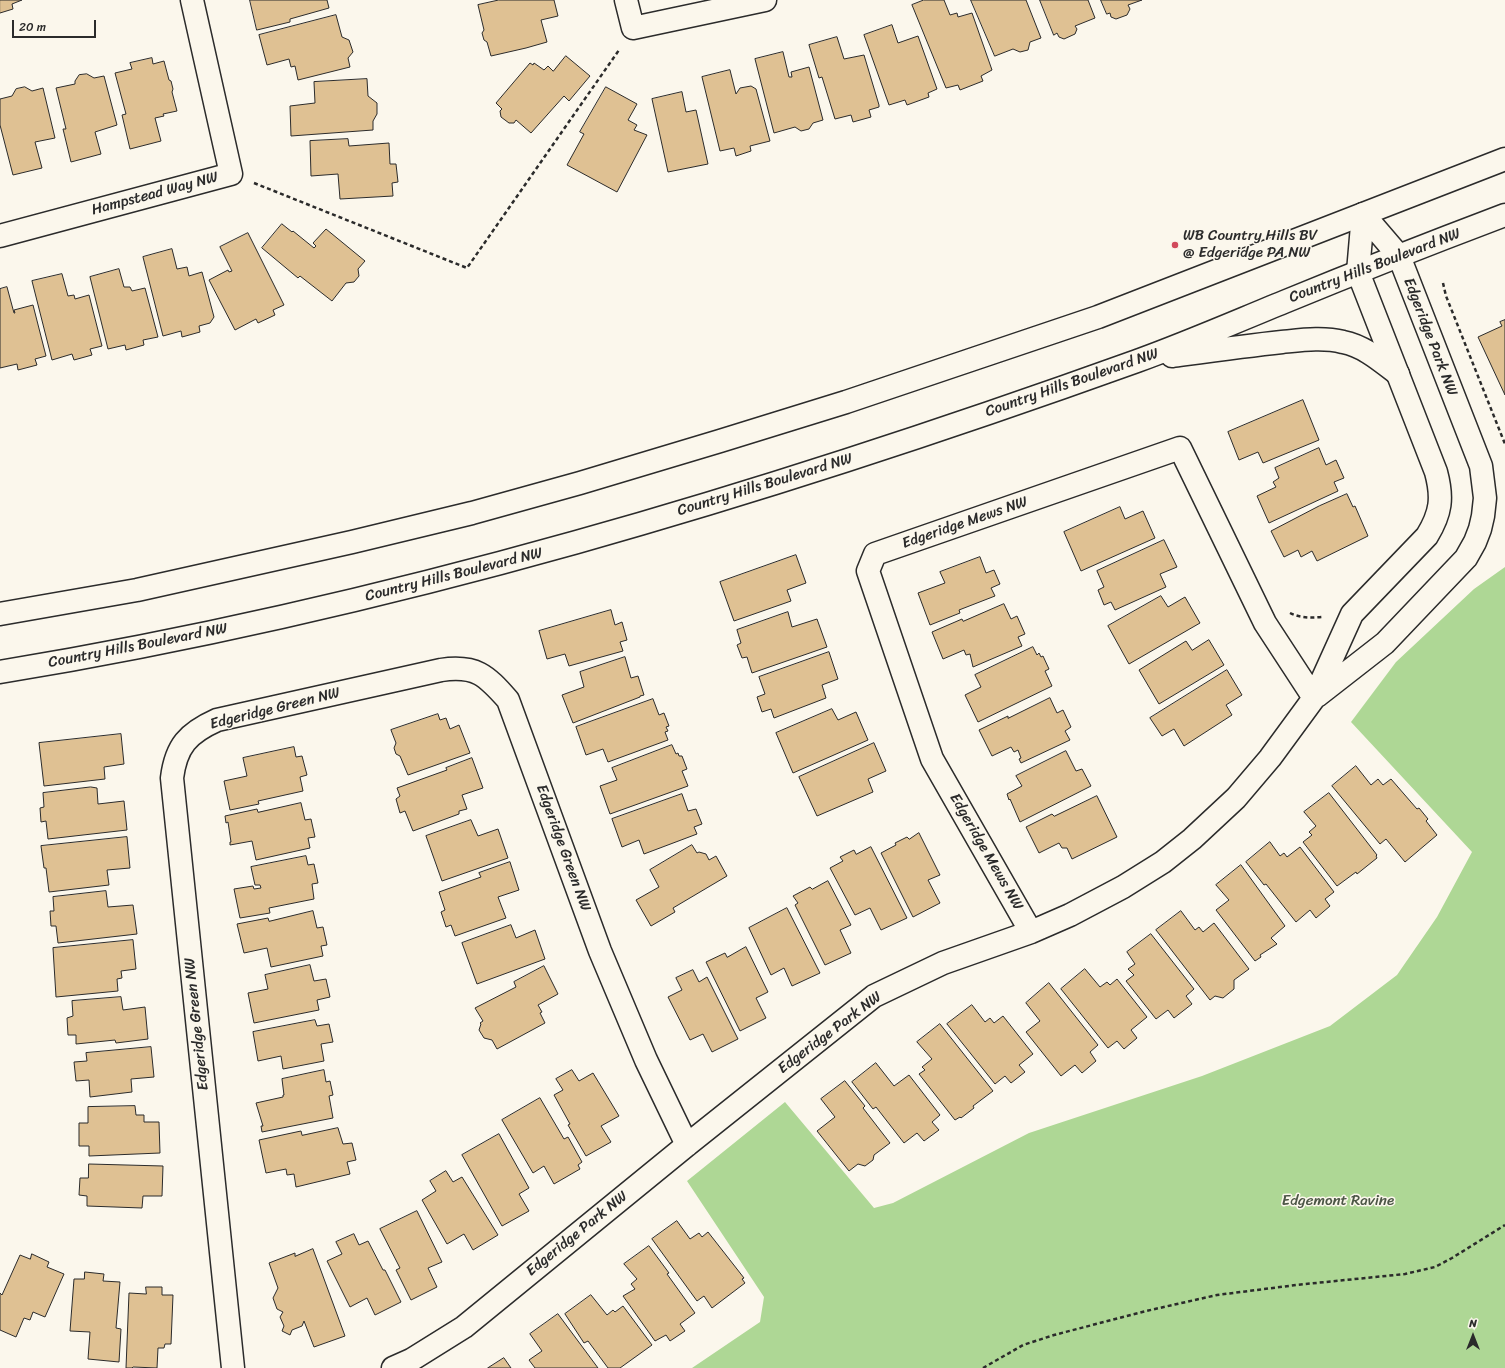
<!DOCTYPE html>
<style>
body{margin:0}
#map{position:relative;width:1505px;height:1368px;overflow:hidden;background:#fbf7ec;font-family:Sriracha,sans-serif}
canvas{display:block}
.north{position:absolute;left:1453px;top:1316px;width:40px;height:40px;-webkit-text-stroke:3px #fbf7ec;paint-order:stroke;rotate:0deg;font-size:11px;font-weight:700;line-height:16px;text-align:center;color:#2b2b2b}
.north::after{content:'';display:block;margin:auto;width:14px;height:18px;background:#2b2b2b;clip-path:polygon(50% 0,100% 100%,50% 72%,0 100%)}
.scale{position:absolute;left:12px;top:20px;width:84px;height:18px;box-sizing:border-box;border:2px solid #2b2b2b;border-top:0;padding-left:5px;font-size:12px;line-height:14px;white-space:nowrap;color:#2b2b2b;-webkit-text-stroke:3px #fbf7ec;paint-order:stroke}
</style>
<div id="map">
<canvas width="1505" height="1368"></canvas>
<div class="north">N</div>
<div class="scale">20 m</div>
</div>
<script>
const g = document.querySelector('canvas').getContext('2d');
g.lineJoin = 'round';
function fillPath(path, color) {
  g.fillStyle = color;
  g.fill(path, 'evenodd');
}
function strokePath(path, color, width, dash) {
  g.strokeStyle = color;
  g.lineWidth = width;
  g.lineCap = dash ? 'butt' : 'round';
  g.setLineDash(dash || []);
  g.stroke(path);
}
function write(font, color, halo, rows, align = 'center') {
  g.font = font + ' Sriracha,sans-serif';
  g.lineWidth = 3;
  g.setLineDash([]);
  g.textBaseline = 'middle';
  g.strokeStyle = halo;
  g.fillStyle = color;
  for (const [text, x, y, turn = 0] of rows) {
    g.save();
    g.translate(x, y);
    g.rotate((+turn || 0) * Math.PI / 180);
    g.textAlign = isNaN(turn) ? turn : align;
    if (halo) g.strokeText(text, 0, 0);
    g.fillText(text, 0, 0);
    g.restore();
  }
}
const green = new Path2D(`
 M1505,567V1368H692L760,1322L764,1297L687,1181L785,1102L874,1208L893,1203L1029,1133L1202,1076L1330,1026L1397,975L1437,917L1472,852L1351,722L1396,662L1474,589Z`);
const building = new Path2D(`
 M0,0H22L12,4L13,9L0,13Z
 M250,0H327L329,8L290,19V22L257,30Z
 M499,0H554L558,16L541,20L547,42L526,48L491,56L487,42L484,40L482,33L484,30L478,5Z
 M924,0H944L950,15L957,13L958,17L972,13L992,70L981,76L983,81L960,90L958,85L946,88L912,5Z
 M971,0H1026L1041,38L1030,42L1028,50L1020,52L1013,49L995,56Z
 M1040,0H1088L1095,18L1075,26L1077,29L1075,34L1064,39L1059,37L1057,33L1054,35Z
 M1101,0H1142L1128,5L1130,9L1127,15L1116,19L1111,17L1110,13L1107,14Z
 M336,15L342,37L349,40L353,52L348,58L350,67L298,80L295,66L291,67L289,59L267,65L259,35Z
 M892,25L898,43L918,36L937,89L928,93L929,97L907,105L905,100L889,105L864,35Z
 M837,37L844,59L864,55L879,105V107L869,110L871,117L853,122L851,115L835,119L822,77L819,78L809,45Z
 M783,52L789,77H792L791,72L809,67L823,120L813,123L809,129L801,131L795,127L774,133L755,59Z
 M566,56L590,76L569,101L564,96L531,133L516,120L514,123H509L501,117L500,111L502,109L496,103L530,63L533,65L534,63L544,70L548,66L553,71Z
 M152,58L153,64L164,61L169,80L171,81L173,89L172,92L177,111L163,114L164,116L155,118L161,141L130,149L122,115L126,114L115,73L132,69L130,63Z
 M730,70L736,94L740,88L751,86L756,89L770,141L750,146L751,151L736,156L734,148L720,151L702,77Z
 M87,74L94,78L104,76L117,125L95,132L101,154L71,162L63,129H66L56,88L75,84V81L79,75Z
 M367,79L368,96L377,103V114L373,121V130L291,136L290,106L315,103L314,82Z
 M25,87L32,91L43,88L55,138L35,142L42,168L13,175L0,125V99L12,96L16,89Z
 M606,87L637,104L628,120L637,125L634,130L647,135L617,192L567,165L584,134L580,132Z
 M682,92L686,112L696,110L708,164L668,172L652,99Z
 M348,139L349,146L389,143L390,164H396L398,182L392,183L393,196L340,199L338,174L311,176L310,141Z
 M282,224L292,232L293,231L314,248L316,246L313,243L326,229L365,261L358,269L359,276L354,282L346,283L332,301L300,276L298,278L262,248Z
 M248,233L284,305L273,310L275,315L258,323L256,319L235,330L209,280L228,270L229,272L232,271L220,247Z
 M172,249L177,269L187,267L189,276L202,272L214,317L210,323L199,326L200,332L182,337L181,331L163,336L143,257Z
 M119,269L124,287H130L132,291L145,288L158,337L143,340L144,345L126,350L125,345L108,349L90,277Z
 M62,274L68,296L74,295L75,299L89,295L102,346L90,349L92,355L74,360L72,354L52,360L32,281Z
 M7,287L14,313H15L14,310L33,305L46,356L35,359L37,365L18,370L17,364L0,368V289Z
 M1505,320V395L1478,337L1502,326L1500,322Z
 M1303,400L1319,440L1263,463L1258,452L1239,460L1228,432Z
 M1319,448L1326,465L1336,460L1344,478L1334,482L1338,491L1269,523L1257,496L1276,487L1273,482L1279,478L1275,468Z
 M1347,494L1353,507L1355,506L1368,536L1317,561L1312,551L1301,557L1298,550L1284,557L1271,531L1319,506Z
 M1120,507L1125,519L1143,511L1155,538L1081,571L1064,532Z
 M1164,540L1177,567L1160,574L1166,587L1115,610L1111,602L1104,605L1098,590L1104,587L1097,571Z
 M796,555L806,583L787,590L791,601L734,621L720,582Z
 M980,557L986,573L994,570L1000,584L991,588L995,596L959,610L960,613L930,625L918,593L945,583L940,572Z
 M1161,596L1168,607L1185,597L1200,623L1129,664L1108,626Z
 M1004,604L1011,619L1017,616L1025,634L1018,637L1022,646L973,667L970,654L966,655L964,650L943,659L932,632L962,619L963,621Z
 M611,610L615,625L622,622L627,640L620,642L623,651L569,666L565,654L547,659L539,631Z
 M788,612L792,627L817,619L827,647L752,673L747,657L742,658L737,645L741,643L737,630Z
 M1209,640L1224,665L1159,704L1139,670L1186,641L1192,650Z
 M1033,647L1037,655L1039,653L1041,657L1043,656L1049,669L1045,671L1052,686L978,722L965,695L981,687L975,675Z
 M829,652L838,679L822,685L826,698L774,718L771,709L762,712L757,697L765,694L759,677Z
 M625,657L631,678L638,676L644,695L640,696V697L573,723L562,695L584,687L580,672Z
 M1227,670L1242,695L1226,705L1232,715L1184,746L1174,729L1162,736L1150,718Z
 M1050,698L1057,713L1063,710L1071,727L1065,731L1070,740L1021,763L1019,759L1021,758L1018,750L1014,752L1011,747L992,756L979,730L1008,716V718Z
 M653,699L659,715L664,713L669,726L666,727L668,731L665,732L668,740L608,762L603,749L586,755L576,727Z
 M832,709L838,720L856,712L868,740L793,773L776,733Z
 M438,714L440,720L446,718L450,729L459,725L470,753L408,775L400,756L396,754L394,748L396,743L391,730Z
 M121,734L124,764L104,767L105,779L44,786L39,743Z
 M874,743L886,771L868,779L873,792L817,816L799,777Z
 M672,745L676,754L678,753L679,756H682L687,769L682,771L688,786L610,814L600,786L617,780L612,768Z
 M294,747L296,757L302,756L307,775L300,777L303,791L258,801L259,804L230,810L224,781L247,776L243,758Z
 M1066,751L1076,771L1082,769L1091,786L1020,822L1010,799L1009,800L1007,794L1022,786L1016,776Z
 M472,758L483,788L462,795L467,809L459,811V814L413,831L405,811L400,813L396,799L400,796L397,788L447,770L446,768Z
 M1356,766L1371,785L1378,779L1383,785L1391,779L1417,809L1419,808L1428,819L1426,821L1437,835L1405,862L1386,839L1380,844L1332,786Z
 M91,787L97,788L98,804L124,801L127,830L48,839L46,821L41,822L40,808L44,807L43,793Z
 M1329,793L1377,855L1376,856L1377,858L1357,874L1356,872L1337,886L1303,842L1312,835L1309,832L1316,826L1304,812Z
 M682,794L688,811L696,809L702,824L694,827L697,834L644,854L639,840L622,847L612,819Z
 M1097,796L1117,837L1072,859L1067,848H1062L1059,843L1039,853L1026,827L1052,814L1054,816Z
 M301,803L305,820L311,819L315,837L308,838L310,848L256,860L252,841L230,845V842H231L228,822L226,823L225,816L257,809L258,812Z
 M471,820L478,836L498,829L508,858L442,881L426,836Z
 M919,833L940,875L928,880L940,903L913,917L881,853L896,845L895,843L907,837L909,839Z
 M127,837L130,868L107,870L109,885L49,892L46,868H44L41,846Z
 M1270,842L1280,856L1284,853L1287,857L1300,847L1334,892L1325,899L1330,906L1316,918L1310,910L1296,922L1266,884L1264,885L1246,862Z
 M692,845L697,853L699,852L706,854L709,860L716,856L727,876L673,908L675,912L651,926L636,900L659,887L650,870Z
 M871,847L907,918L881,930L870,908L855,915L830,868L843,861L840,857L854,850L856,854Z
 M306,856L308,865L314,864L318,883L312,884L314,899L269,908L270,913L240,918L234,889L253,886L254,889L261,888L260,885H255L251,867Z
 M510,862L519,890L498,897L506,918L455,936L451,925L446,927L441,912L445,910L439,892L481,877L479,873Z
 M1241,865L1285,926L1271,938L1277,944L1260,955L1261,957L1255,961L1216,910L1229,900L1216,885Z
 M828,881L851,925L840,930L851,953L825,965L795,905L798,903L793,896L810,887L812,889Z
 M106,891L108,907L133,905L137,934L58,943L56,926H51L50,911H54L53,897Z
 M787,908L820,973L792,986L784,968L771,975L749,928Z
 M313,911L317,928L323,927L327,945L321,946L323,956L271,967L267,948L244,953L237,924L268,918L269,921Z
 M1181,911L1195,930L1199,927L1203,932L1214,923L1249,969L1234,980V989L1223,998L1215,996L1210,1000L1156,930Z
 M511,925L516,938L535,930L545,959L477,984L462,943Z
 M1151,934L1194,989L1186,996L1192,1004L1174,1018L1168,1010L1156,1019L1126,981L1134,975L1128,969L1135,964L1127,952Z
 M133,940L136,969L121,971L122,978L117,979L118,991L56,997L53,948Z
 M746,947L768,992L756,998L766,1018L740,1031L706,962L725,953L727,957Z
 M310,965L314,981L326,979L330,997L317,1000L319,1010L254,1023L248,993L268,989L265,975Z
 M544,966L558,994L538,1005L542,1012L540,1013L545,1023L497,1049L492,1040L484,1038L479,1030L481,1024L480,1023L483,1021L475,1008L516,987L514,982Z
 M1085,969L1100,987L1107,982L1110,985L1117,979L1147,1017L1131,1030L1137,1038L1124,1049L1117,1041L1108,1048L1061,989Z
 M693,970L699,982L707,977L738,1039L712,1052L703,1034L690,1040L668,997L682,990L676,978Z
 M1049,983L1098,1045L1090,1052L1096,1061L1082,1073L1075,1065L1061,1076L1026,1032L1040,1021L1026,1003Z
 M121,997L123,1010L145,1007L148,1039L116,1043L115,1040L76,1044V1035H68L67,1018L73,1016L72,1001Z
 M972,1005L985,1022L990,1018L994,1023L1003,1016L1033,1054L1019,1065L1025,1072L1011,1083L1005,1076L995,1084L947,1024Z
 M315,1020L317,1026L329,1024L333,1042L321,1044L324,1061L283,1069L281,1056L258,1061L253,1032Z
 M940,1024L993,1091L973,1106L974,1108L961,1118L960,1117L955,1120L919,1074L925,1070L922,1067L932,1059L917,1042Z
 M151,1047L154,1077L131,1079L132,1092L90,1097L89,1080L76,1081L74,1062L87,1061L86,1053Z
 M876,1063L894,1086L909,1075L940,1115L932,1122L939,1130L924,1141L917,1133L904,1143L876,1107L873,1109L852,1082Z
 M324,1070L326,1082L330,1081L333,1095L329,1096L333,1118L262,1132L261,1126H263L256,1103L283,1097V1095H284L282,1079Z
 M572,1070L579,1081L593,1073L619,1116L601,1126L611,1142L586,1156L568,1125L570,1124L554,1095L563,1090L556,1079Z
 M845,1081L865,1106L863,1108L890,1143L874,1155L873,1160L865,1166L858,1164L849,1171L817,1131L835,1117L821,1099Z
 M540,1098L564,1139L568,1137L582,1162L578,1165L580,1169L554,1184L544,1166L533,1173L502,1120Z
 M135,1106L136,1115H144V1122H159L160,1153L89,1156V1146H79V1123H88V1107Z
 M338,1128L343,1144L352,1143L356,1160L347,1162L350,1174L296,1187L294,1174L287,1175L286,1169L266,1173L259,1140L301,1131L302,1135Z
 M499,1134L529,1188L519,1194L529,1211L502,1226L462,1155Z
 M89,1164L163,1166L162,1196H143L142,1208L87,1206V1196L79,1195L80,1178H88Z
 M446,1171L453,1182L462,1177L498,1235L473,1250L464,1234L447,1244L422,1200L436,1191L430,1181Z
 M417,1211L442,1262L428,1268L437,1287L411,1300L396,1270L400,1268L380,1229Z
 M677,1221L690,1239L699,1233L702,1237L708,1232L744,1278L742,1279L745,1283L712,1308L704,1296L697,1301L652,1239Z
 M354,1234L359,1245L368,1241L383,1270H385L401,1302L375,1315L367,1298L350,1307L327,1261L342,1254L336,1242Z
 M649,1246L669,1273L667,1274L695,1313L680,1324L685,1331L670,1341L666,1335L655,1341L623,1296L635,1289L631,1284L637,1279L624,1264Z
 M313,1249L345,1336L314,1347L304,1321L302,1326L292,1330L290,1335L282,1331L284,1326L280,1317L283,1312L277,1309L273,1298L278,1288L269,1263L295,1253V1256Z
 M32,1254L49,1262L47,1267L64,1274L45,1317L33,1312L30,1320L24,1318L16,1337L0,1330V1293L2,1295L20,1255L30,1259Z
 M85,1272L104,1274L103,1281L120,1282L116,1328L121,1329L119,1362L88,1359L90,1332L70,1331L74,1279H84Z
 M146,1287H162V1295H173L171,1344H165L164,1348H158L157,1368L133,1367L132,1368H126L129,1293L146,1294Z
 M591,1295L607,1315L613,1310L615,1312L623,1306L652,1345L620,1368H608L588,1341L584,1343L565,1314Z
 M558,1314L598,1368H535L529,1360L542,1351L530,1334Z
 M504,1358L511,1368H488Z`);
const path = new Path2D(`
 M254,183L467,268L619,50
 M1443,283L1446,296L1505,444
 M1290,613C1300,618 1311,618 1322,617
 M983,1368L1023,1345L1054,1335L1146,1311L1217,1295L1296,1285L1405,1274L1435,1267L1452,1258L1505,1225`);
const street = new Path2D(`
 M626,0L633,28L765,0
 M0,236L231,174L192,0
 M1317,696L1385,643L1466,558L1475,542L1480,529L1483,516L1485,498L1481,466L1399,256L1363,214
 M1031,932L932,759L868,571L875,554L1180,448L1265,623L1314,698
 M233,1368L172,778C176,746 188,733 217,720L441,670C476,665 486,675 508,700L600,951L646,1060L687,1145
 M393,1368L411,1360L464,1327L687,1145L874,996L943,963L1031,932L1070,915L1123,887L1163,862L1192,839L1236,798L1270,758L1314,698L1352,614L1427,536C1441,513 1443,498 1436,472L1358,272L1363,214`);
const secondary = new Path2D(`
 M1172,356C1209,351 1245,346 1282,342C1302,340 1323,337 1343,342C1364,346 1381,361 1398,374
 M0,614L137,590L352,542L472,513L580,483L720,441L846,402L1098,317L1505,159
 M0,672C389,608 767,494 1137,361C1187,343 1235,322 1284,302C1357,272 1431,243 1505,215`);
const markers = [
 [1175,245,4,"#d1495b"]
];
const streetNames = [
 ["Hampstead Way NW",155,194,-15],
 ["Country Hills Boulevard NW",1375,266,-21],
 ["Edgeridge Park NW",1430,337,69],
 ["Country Hills Boulevard NW",1072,383,-19],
 ["Country Hills Boulevard NW",765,485,-17],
 ["Edgeridge Mews NW",965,523,-19],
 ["Country Hills Boulevard NW",454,575,-14],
 ["Country Hills Boulevard NW",138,646,-11],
 ["Edgeridge Green NW",275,709,-14],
 ["Edgeridge Green NW",563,848,70],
 ["Edgeridge Mews NW",986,852,60],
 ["Edgeridge Green NW",197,1024,-96],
 ["Edgeridge Park NW",830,1033,-37],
 ["Edgeridge Park NW",577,1234,-39]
];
const poiNames = [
 ["WB Country Hills BV",1183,236],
 ["@ Edgeridge PA NW",1183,253]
];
const parkNames = [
 ["Edgemont Ravine",1338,1201]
];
fillPath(green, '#aed795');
fillPath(building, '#dfc193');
strokePath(building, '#2b2b2b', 1);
strokePath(street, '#2b2b2b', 25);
strokePath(secondary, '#2b2b2b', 25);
strokePath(path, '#2b2b2b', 2.5, [4, 3]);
strokePath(street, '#fbf7ec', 22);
strokePath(secondary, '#fbf7ec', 22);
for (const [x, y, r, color] of markers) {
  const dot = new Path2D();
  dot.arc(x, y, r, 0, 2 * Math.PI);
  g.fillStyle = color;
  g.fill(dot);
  strokePath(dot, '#fbf7ec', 1.5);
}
write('15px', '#2b2b2b', '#fbf7ec', streetNames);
write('15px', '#2b2b2b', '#fbf7ec', poiNames, 'left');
write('15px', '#4c5646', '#fbf7ec', parkNames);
</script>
